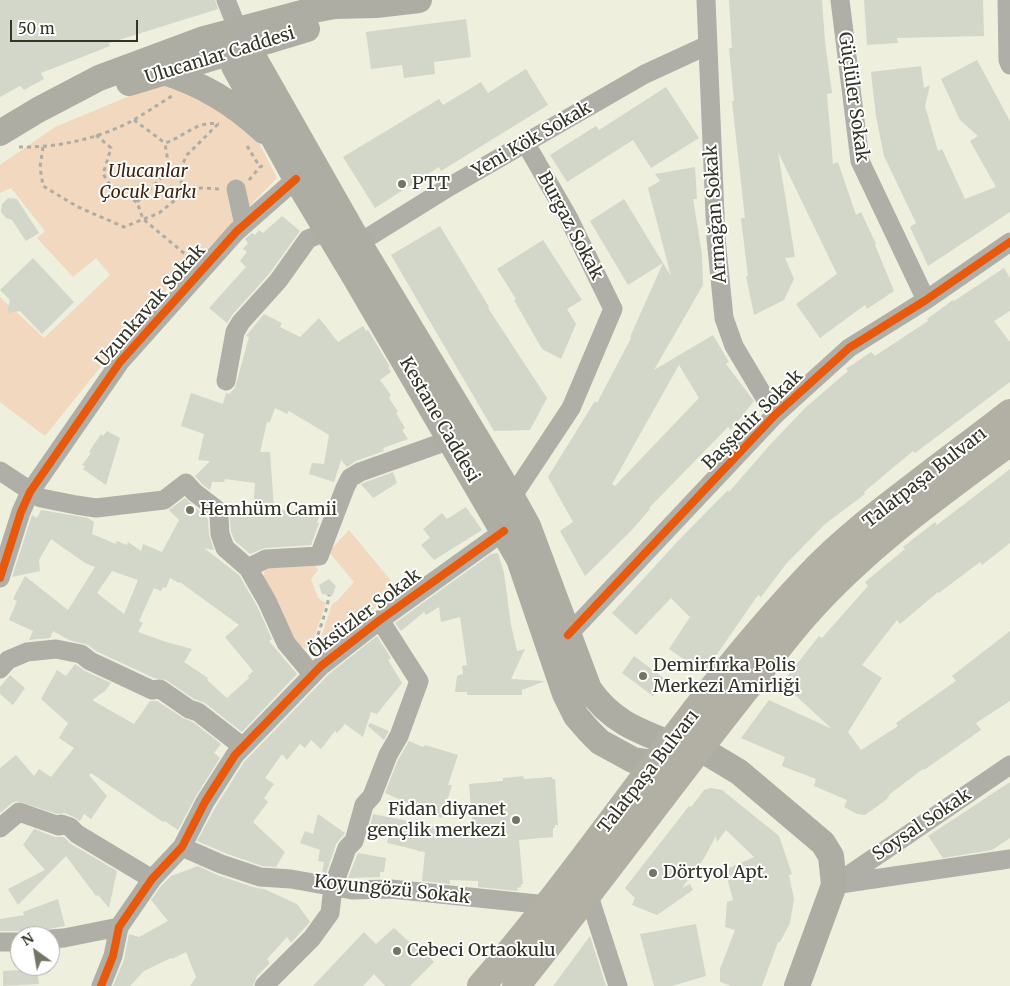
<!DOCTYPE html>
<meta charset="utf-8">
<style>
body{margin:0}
#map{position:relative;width:1010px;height:986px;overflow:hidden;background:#eeefdd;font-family:Merriweather,serif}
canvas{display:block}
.north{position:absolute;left:10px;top:926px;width:50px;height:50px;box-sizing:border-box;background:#fff;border:1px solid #adaea9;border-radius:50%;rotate:328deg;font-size:14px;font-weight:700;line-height:20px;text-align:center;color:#333427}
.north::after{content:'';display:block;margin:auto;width:18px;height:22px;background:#747567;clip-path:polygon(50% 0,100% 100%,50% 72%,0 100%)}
.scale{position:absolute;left:10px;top:20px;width:128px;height:22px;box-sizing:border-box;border:2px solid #333427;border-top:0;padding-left:6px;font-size:15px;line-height:18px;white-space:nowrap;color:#333427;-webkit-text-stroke:4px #fff;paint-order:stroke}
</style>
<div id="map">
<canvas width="1010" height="986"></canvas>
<div class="north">N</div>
<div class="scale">50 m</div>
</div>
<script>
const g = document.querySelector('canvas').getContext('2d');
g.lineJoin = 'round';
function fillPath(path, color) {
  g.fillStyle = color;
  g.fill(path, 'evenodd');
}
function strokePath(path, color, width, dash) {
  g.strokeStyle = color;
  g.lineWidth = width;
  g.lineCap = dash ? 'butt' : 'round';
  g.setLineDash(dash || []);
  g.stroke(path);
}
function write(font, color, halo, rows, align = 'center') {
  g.font = font + ' Merriweather,serif';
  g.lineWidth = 4;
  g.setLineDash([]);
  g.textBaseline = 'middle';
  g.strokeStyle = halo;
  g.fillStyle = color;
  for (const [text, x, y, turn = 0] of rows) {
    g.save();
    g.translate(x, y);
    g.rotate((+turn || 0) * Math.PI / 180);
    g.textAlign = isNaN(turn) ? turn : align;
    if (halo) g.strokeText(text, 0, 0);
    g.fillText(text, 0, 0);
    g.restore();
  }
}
const green = new Path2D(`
 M163,82L173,83L254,133L277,178L143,314L45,436L0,402V297L44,338L110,275L96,258L73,277L37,238L45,231L11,188L0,193V165L55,127Z
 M349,530L398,589L323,651L317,650L332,604L337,601L354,582L329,552Z
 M313,562L318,570L311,579L318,598L326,603L310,649L291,644L263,578L266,565Z`);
const building = new Path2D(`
 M0,0H215L218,9L109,43L110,46L41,73L44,79L24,90L20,86L0,97Z
 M729,0H822L825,42L832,93L827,94L833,164L838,162L856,215L861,212L876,244L875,245L894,291L867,309L865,305L820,338L796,304L837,274L778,152L795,257L785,258L794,279L784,300L754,315L746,276H748L741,218H745L732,101H734L729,48H732Z
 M864,0H983L984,36L897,38L898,43L867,45Z
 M466,19L471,57L434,62L435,74L404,78L402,65L371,69L366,32Z
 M977,60L1010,121V212L928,266L910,227L916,223L884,156L876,116L871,72L921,66L924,88L930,85L925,106L938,151L942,149L965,199L996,187L970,141L978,136L960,120L941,79Z
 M526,69L548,105L441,171L439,167L375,208L343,157L439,99L443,105L481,82L488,93Z
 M666,87L699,138L651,168L633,140L567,182L550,155L596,126L599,130Z
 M695,167L697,199H693L702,254L703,285L654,370L713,335L729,362L726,364L754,401L731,430L728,427L649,508L650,509L631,531L585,576L560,531L573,522L548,477L595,401L597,403L631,338L630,337L663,263L671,276L648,188L660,181L655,174ZM679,365L699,398L615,486L612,484Z
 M8,198L17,199L39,233L26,241L12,220L6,218L1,212L2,204Z
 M624,199L663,263L628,285L590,221Z
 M282,216L300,231L269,274L233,314L227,323L209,308L246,267L240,261L247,252L243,249L248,243L245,239L252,233L255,235L259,230L263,233Z
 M440,226L489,307L488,308L547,398L530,430L494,431L391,255Z
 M543,240L582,300L567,309L576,324L561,359L542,349L514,300L516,299L497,269Z
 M33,258L74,302L42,334L20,311L7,313L10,300L0,290Z
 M1004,268L1010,278V311L994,321L1010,342V382L915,453L913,451L864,492L865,494L825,524L786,564L761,597L758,595L704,673L669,649L690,617L671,598L636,635L612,613L677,542L728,490L729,492L768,447L805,408L848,371L846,369L871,352L875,356L928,321L927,319L953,300L954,301Z
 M264,314L282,323L280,327L300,337L319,318L338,342L363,326L366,331L368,330L390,367H388L391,372L380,380L391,395L389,398L398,412L396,413L405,428L402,430L408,439L383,448L384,451L356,461L347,467L341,460L334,482L309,474L312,463L324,464L329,435L289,411L287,414L275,408L270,422H267L260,452H270L274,509L303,512L319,517L317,523H319L311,545L265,548L250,554L235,541L231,532L229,510L253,509L255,483L225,479L224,482H212L210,490L202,484L195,476L210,461L198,460L204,434L181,426L191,393L223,404L226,393L229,394L235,388L249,337L246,336Z
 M107,431L120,438L106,485L83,469L85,466L82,465L91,453L89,452L101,434L103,436Z
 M1010,469V543L982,565L980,562L939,593L938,592L900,624L897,620L862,665L882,678L848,732L861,750L898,726L896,723L956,681L952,676L1010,631V701L976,723L981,730L924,770L923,769L890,794L887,799L865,815L857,814L844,807L847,800L814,786L816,779L782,766L785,757L741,738L769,700L832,729L782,683L819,636L822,638L868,586L865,582L905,549L903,547L935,522L937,525Z
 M393,472L397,483L373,498L361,484Z
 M185,498L208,519L209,535L214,550L204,548L239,575L257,606L272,639L269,641L297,674L242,732L205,703L194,699L166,680L154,678L96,651L88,645L69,640L53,631L50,638L29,640L33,631L9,620L17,601L13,599L25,576L68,610L95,567L85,563L51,539L39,560L40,571L12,577L32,515L37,518L41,510L88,518L94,522L92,534L116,544L117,541L127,545L128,542L141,551L143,544L162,552L179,520L169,510ZM112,571L138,580L124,614L97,593ZM170,578L179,583L180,582L239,625L225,637L253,671L248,676L249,678L227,698L207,680L208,678L184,662L192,649L166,642L138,632L143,623L139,621L154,588L161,591L163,587L166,588Z
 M466,507L482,530L434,560L421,545L430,538L423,529L442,513L447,519Z
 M498,553L504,573L511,625L517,651L525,649L511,679L545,681L522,690V695H467V692H455L457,676L463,674L462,666L467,665L460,617L441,622L439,607L426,615L424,612L401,631L395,623L491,554Z
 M329,579L336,586L332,596L322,594L319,585Z
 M377,636L391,658L388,660L402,683L377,714L371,712L363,737L345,724L337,733L335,731L321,749L311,740L305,748L300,744L287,760L282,754L265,778L274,784L264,798L268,802L253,822L285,852L276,867L262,866L225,853L197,841L215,808L244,762L329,674Z
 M634,656L665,679L653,696L622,673Z
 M75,664L85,671L111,683L105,691L92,700L134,724L150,701H157L183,718L193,722L221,744L214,753L220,758L196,796L178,830L165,821L163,822L91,773L89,775L107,796L91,819L84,814L80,821L74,817L65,813L57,814L17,801L12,803L0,813V768L16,755L34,776L39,769L51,777L74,748L59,738L68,723L41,699L57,670L66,676Z
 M10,675L25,688L13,705L0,694V687Z
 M370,723L389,731L384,740L368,726Z
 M409,741L423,747L425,745L458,755L448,785H452L442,818L385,793L398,760Z
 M523,776L524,779L552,777V779H555L558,825H555V828H553V837L519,840L523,884H521V887L517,888L518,891L478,887V881L450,880V884L422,881L425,852L417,851V850L387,843L390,831L370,827L373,814L438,827L437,830L473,832L469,784L503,781V778Z
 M1010,782V838L992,850L943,858L928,836Z
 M711,788L722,790L779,836L792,874L789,875L794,899L790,923L780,942H778L762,986H731L720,982V969L735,930L725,927L727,902L733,900L725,870L754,857L726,830L717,842L716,836L703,860L682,888L690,884L693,890L657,915L632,905L635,898L625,888L689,806L691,807L704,790Z
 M318,814L345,833L336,844L326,874L322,873L324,862L318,861L320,850L300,843L305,831L313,834Z
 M34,829L55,837H64L71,844L117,871L109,908L98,895L96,896L66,856L18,905L8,889L45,870L23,845Z
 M358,853L386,858L384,872H380V877L348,878Z
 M198,866L217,875L256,888L264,889L297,904L310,922L291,943L287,937L267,959L270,963L257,976L253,986H190L196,977L186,952L172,959L171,958L144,971L130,986H113L124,960L129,934L139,937L168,921L151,900L161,886L171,876Z
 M58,899L65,926L26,933L20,931H0V919L24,915L23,912Z
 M696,924L706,976L672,986H654L640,934Z
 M394,928L417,949L420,947L434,962L410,986H385L374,974L363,986H313L364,932L376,944Z
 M590,936L606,986H553Z
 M37,969L39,984L3,986V971Z`);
const path = new Path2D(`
 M134,120L165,143C184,137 197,120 219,124
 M96,135L111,148L103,174L112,188L137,202L143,219L191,259
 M247,146L260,167
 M19,147C56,148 96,139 128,123C143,115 157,105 172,96
 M43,147L40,167L43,186L78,207L124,227L159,213L185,192L201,188L221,189
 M249,180L260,167L266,164
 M185,192L178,173L187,155L218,124
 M137,202L161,178L168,162L165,143
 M313,650L327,607L329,595`);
const minor = new Path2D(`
 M226,0L238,30
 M706,0L716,238L724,318L734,346L775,415
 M840,0L860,161L926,300
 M1007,0L1008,60L1010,65
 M236,189L244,225
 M359,243L449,187L645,74L708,45
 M226,381L235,332L241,322L278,281L308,239L328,231
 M0,471L41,498L76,505L96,508L164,500L186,483L194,492L216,509L219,516L220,534L225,548L248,568L267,601L286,643L312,674
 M512,497L571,408L613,309L568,217L526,144
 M248,568L266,559L319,556L345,488L350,478L360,472L450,440
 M0,578L21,512L30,492L120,362L237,231L296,179
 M568,635L775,415L849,348L926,300L1010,242
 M0,669L8,660L27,652L56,649L81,654L90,661L152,690L160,689L189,709L198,712L243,747
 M0,828L19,812L59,826L61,824L70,827L77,834L152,879
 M182,847L221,864L260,877L291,879L352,890L391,889L547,905
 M840,884L1010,859
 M834,885L1010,765
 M588,893L618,986
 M50,939L64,938L119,927
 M0,942H20
 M101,986L113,956L119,927L152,879L182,847L205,802L235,755L321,666L380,620L504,531
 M264,986L312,938L330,913L333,887L347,848L354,841L364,805L372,796L388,755L399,736L419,681L380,620`);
const secondary = new Path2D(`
 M238,30L359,243L512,497L528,526L589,689C610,720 636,730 669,743
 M220,35L235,68L296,179L356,279L519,559L565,694L576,716L589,731L600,742L633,760L654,763
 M164,72C204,85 233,103 264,131
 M129,83L307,29
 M0,133L38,110L99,78L204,39L313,10L335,6L376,5L419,0
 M697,750L709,754L739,772L823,843L831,856L834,885L797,986`);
const primary = new Path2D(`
 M481,986C596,854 688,704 808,577C840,543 876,515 913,487C945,462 978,438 1010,413
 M516,986C593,890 665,791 741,695C762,669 782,641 805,615C864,548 938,495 1010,442`);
const cycleway = new Path2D(`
 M0,578L21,512L30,492L120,362L237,231L296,179
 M568,635L775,415L849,348L926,300L1010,242
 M101,986L113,956L119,927L152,879L182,847L205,802L235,755L321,666L380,620L504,531`);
const markers = [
 [402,184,5,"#747567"],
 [190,510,5,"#747567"],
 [643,676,5,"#747567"],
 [516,820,5,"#747567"],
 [653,873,5,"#747567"],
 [397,951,5,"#747567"]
];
const streetNames = [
 ["Ulucanlar Caddesi",220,56,-17],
 ["Güçlüler Sokak",853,97,82],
 ["Yeni Kök Sokak",532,140,-30],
 ["Armağan Sokak",716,214,-94],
 ["Burgaz Sokak",570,226,62],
 ["Uzunkavak Sokak",151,306,-49],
 ["Kestane Caddesi",439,420,60],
 ["Başşehir Sokak",753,420,-45],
 ["Talatpaşa Bulvarı",925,478,-38],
 ["Öksüzler Sokak",365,614,-37],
 ["Talatpaşa Bulvarı",649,772,-52],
 ["Soysal Sokak",922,825,-34],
 ["Koyungözü Sokak",392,890,6]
];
const parkNames = [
 ["Ulucanlar",148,172],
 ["Çocuk Parkı",148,193]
];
const poiNames = [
 ["PTT",412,184],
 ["Hemhüm Camii",200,510],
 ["Demirfırka Polis",653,666],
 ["Merkezi Amirliği",653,687],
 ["Fidan diyanet",506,810,"right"],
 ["gençlik merkezi",506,831,"right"],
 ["Dörtyol Apt.",663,873],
 ["Cebeci Ortaokulu",407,951]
];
fillPath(green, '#f2d8bf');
fillPath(building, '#d2d7c9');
strokePath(path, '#adada5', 3, [4, 4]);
strokePath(minor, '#afaea7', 19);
strokePath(secondary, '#aeada3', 26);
strokePath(primary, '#b2afa5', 28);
strokePath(cycleway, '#e8590c', 8);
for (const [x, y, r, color] of markers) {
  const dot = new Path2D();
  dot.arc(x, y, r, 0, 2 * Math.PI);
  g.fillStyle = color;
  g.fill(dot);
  strokePath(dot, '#fff', 2);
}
write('18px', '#333427', '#fff', streetNames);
write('italic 18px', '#40230d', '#fff', parkNames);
write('18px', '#333427', '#fff', poiNames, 'left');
</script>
